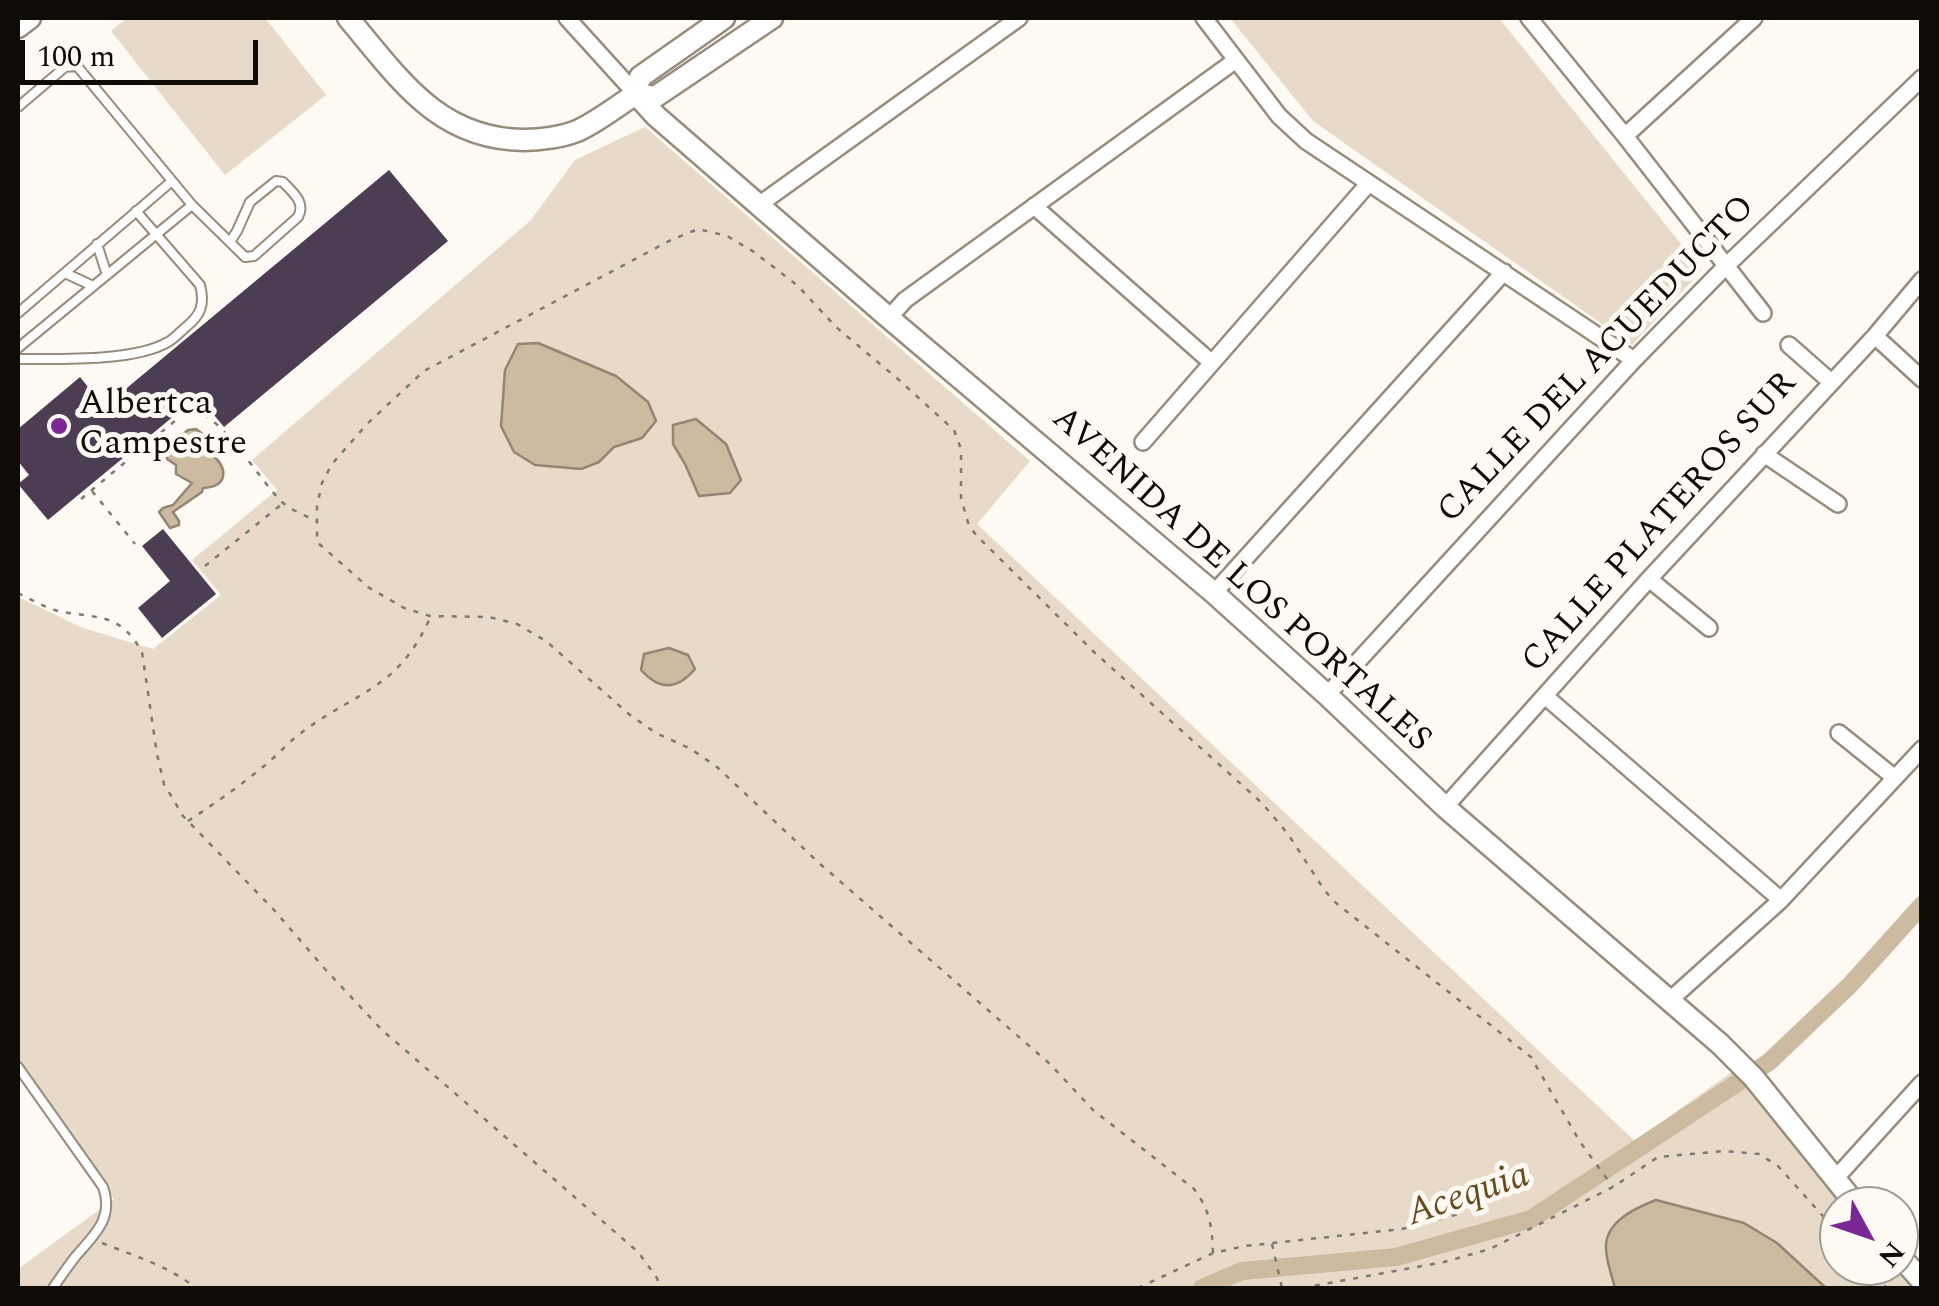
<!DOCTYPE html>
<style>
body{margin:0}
#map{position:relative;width:1939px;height:1306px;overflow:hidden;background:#fef9f2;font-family:Spectral,serif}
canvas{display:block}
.frame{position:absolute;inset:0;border:20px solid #0f0b06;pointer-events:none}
.north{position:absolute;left:1819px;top:1186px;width:100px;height:100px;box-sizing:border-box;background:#fef9f2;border:2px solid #9e9a94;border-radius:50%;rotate:130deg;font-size:28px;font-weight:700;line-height:40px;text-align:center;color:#0f0b06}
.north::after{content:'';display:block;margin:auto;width:35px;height:45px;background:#7c2796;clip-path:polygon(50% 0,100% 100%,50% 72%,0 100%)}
.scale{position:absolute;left:20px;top:40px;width:238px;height:45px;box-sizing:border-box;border:5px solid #0f0b06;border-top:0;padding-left:12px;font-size:30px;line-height:35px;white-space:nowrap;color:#0f0b06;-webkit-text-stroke:8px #fef9f2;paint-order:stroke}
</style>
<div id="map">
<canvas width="1939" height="1306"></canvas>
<div class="frame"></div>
<div class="north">N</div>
<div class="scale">100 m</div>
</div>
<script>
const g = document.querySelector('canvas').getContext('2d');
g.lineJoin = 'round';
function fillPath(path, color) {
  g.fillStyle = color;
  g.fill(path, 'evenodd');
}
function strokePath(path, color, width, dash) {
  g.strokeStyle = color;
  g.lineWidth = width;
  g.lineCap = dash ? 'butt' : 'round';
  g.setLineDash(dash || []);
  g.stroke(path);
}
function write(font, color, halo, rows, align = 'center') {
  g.font = font + ' Spectral,serif';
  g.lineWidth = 10;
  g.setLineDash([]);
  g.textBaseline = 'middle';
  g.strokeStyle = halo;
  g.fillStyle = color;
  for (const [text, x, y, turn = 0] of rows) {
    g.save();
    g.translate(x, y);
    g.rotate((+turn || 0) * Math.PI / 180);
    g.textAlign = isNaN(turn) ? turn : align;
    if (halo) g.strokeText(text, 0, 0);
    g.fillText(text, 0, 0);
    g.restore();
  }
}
const green = new Path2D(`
 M127,18H265L326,95L225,175L111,31Z
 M1230,18H1499L1702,270L1632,345L1313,121Z
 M645,127L1030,461L977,524L1635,1141L1733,1071L1847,1206H1839V1266H1898L1917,1288H18V1269L114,1199L18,1060V597L83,628L153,649L221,595L192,560L277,490L252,460L531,220L575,160Z`);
const water = new Path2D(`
 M538,343L616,376L648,402L656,421L642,438L614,447L599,462L581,469L535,465L514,452L501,426L505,370L518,344Z
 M696,419L726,444L741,480L730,493L699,496L685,464L673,444V425Z
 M196,429L209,439L211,454C229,468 228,487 203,488L202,492L173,512L179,521V525L170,528L159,512L163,508L173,505L192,483L176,474V465L167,459L165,449L188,430Z
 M669,648L688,655L695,669C677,690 660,691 641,670L644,654Z
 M1656,1200L1744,1223L1777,1243L1826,1288H1615C1612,1276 1606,1261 1606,1248C1605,1222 1635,1208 1656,1200Z`);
const canal = new Path2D(`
 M1202,1288L1242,1271L1396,1257L1531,1219L1769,1062L1850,985L1922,905`);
const building = new Path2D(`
 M389,170L448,241L224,427L198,396L48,520L18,484L29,475L18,461V429L80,377L104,407Z
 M163,529L216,594L162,638L138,608L170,581L142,546Z`);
const path = new Path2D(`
 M92,491L135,544
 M81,499L188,410C218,408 259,480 281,501C290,510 305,515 316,521
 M205,566L282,504
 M18,593C34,601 50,611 69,613C105,618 122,617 142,652L157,754L164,784L183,816L274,910L325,969L382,1030L638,1252L657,1278L660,1288
 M188,821C214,804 240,786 264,766C278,755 290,740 305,730C362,689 398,688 430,618
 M102,1243C135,1256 168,1266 196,1288
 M1272,1244L1282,1288
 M1213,1253C1212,1227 1210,1210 1194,1189L1093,1110L1050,1064L819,863L717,767L691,749L656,733L630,715L546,641L517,624L489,617L430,616L404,608L368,587L317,542V506L322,483L332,464L367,424L424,371L671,240L698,229L727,236L754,252L798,286L836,327L899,380L954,430L961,449V498L969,526L977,536L1094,652L1262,803L1288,834L1325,891L1336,903L1531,1057L1580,1142L1613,1187
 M1867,1266L1887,1288
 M1138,1288L1213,1253L1245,1246L1402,1229L1459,1214
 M1302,1288L1444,1262L1490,1249L1613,1187L1658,1157L1724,1151L1759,1154L1778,1166L1839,1234`);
const service = new Path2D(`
 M18,107L65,67L77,66L192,205L242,254L245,257L254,256L298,217C306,202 293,193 283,182L276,181L250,202L237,231L230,242
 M97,244L107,275
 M65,273L93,286
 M18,313L172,181
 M18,348L192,205
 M18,359C57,359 134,362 168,342C174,339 180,332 186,327C201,315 205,304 200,285L136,211
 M18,1067L103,1187C114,1218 95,1234 76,1256C68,1266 60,1278 53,1288`);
const minor = new Path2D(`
 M567,18L636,94
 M1204,18L1279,116L1306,141L1634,360
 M1529,18L1625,136L1763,313
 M1625,136L1754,18
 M760,204L1019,18
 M1034,206L1212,363
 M889,318L905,300L1236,60
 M1875,336L1922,379
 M1789,345L1831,382
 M1143,442L1369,183
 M1764,454L1838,504
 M1649,579L1709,628
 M1214,593L1504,272
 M1327,695L1634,360L1726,266L1922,78
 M1545,696L1781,900
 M1839,733L1895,778
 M1445,807L1649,579L1875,336L1922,280
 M1670,1000L1781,900L1922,749
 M1834,1180L1922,1083`);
const tertiary = new Path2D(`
 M348,18C399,78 437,139 524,140C540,140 562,137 577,131C597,122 617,106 636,94
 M18,27L30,18
 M636,94L656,116L889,318L1214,593L1327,695L1445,807L1720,1044L1754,1078L1857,1206
 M636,94L655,97L772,18
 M636,94L640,77L724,18
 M1899,1255L1922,1281`);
const markers = [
 [59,426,10,"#7c2796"]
];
const streetNames = [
 ["CALLE DEL ACUEDUCTO",1598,361,-46],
 ["CALLE PLATEROS SUR",1661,524,-48],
 ["AVENIDA DE LOS PORTALES",1240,581,42]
];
const poiNames = [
 ["Albertca",79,406],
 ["Campestre",79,446]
];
const waterNames = [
 ["Acequia",1469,1197,-19]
];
fillPath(green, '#e7dac8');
fillPath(water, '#ccbba0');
strokePath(water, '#938672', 2.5);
strokePath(canal, '#ccbba0', 18);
fillPath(building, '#4d3d52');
strokePath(service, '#978c7c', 12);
strokePath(minor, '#978c7c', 20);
strokePath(tertiary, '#978c7c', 25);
strokePath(path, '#7e7973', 2.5, [5, 8]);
strokePath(service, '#fff', 8);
strokePath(minor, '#fff', 15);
strokePath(tertiary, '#fff', 20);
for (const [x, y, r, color] of markers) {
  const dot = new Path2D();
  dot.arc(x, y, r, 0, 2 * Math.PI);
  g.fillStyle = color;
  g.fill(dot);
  strokePath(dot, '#fef9f2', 4);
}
write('35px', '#0f0b06', '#fef9f2', streetNames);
write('35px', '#0f0b06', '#fef9f2', poiNames, 'left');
write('italic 38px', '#664c1f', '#fef9f2', waterNames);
</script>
